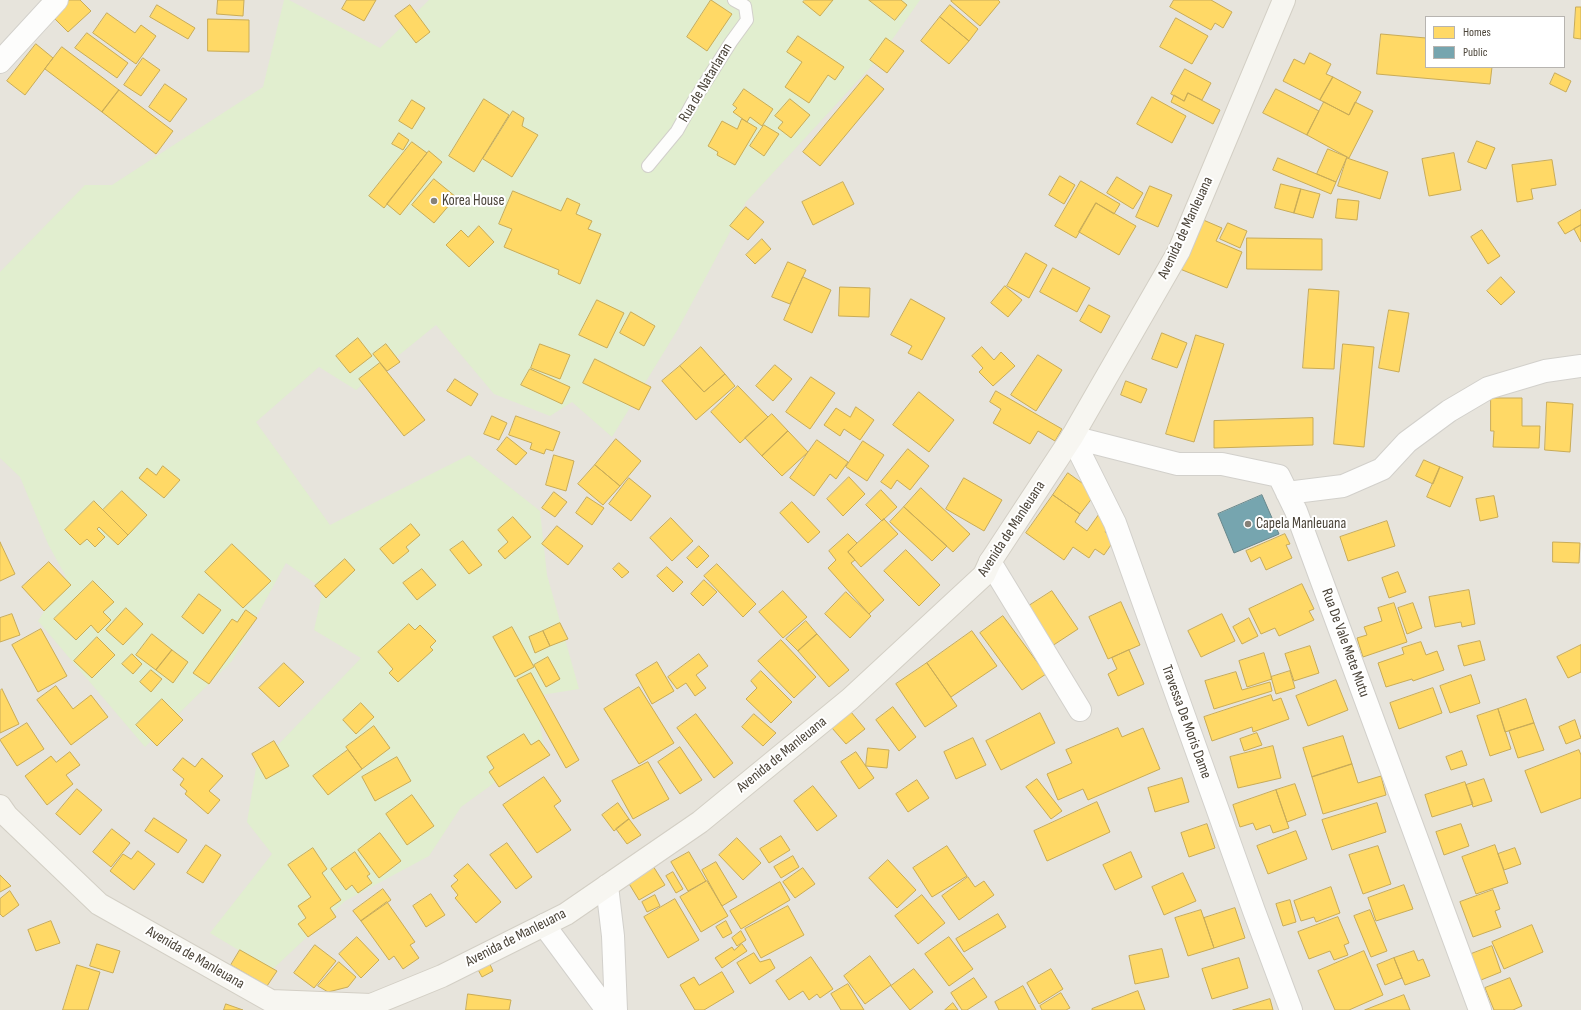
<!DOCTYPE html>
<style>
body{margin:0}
#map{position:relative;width:1581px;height:1010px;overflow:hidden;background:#f4f2ee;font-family:"Sofia Sans Condensed",sans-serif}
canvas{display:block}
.legend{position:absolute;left:1425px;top:16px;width:140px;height:52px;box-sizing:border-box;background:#fff;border:1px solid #b7b4b0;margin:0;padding:5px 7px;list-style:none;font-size:12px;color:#4b4439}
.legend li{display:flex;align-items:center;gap:8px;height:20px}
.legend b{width:20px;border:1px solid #b7b4b0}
</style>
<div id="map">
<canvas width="1581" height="1010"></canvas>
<ul class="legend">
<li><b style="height:11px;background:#ffd966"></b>Homes</li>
<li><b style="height:11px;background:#76a5af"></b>Public</li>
</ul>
</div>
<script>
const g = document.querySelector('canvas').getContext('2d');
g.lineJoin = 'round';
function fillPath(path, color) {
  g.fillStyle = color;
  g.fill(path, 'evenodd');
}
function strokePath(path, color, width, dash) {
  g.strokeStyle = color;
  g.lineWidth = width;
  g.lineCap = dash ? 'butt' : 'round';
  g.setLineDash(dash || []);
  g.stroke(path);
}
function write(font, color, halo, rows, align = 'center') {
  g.font = font + ' "Sofia Sans Condensed",sans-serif';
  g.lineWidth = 4;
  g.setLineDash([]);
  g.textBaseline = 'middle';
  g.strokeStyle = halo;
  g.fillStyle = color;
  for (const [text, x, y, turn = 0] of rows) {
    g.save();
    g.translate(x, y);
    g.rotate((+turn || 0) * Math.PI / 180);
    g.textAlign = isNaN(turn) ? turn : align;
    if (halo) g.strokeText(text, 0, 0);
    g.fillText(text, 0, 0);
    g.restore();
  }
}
const residential = new Path2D(`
 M0,0H1581V1010H0ZM1426,17H1564V67H1426Z`);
const green = new Path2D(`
 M284,0H289L380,48L429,0H920L880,57L746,202L678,329L612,437L572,402L550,416L494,394L436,325L356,390L319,367L256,422L330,525L469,455L540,511L547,575L579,689L535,696L544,747L461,807L429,856L345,901L272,970L210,933L272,854L247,822L256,768L361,658L314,630L323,589L286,563L232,661L145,747L38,621L66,577L48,544L20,477L0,458V272L85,185H112L263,87Z`);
const homes = new Path2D(`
 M69,0H80L91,11L68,32L52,16Z
 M218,0H244L243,16L217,14Z
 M347,0H376L364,21L342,9Z
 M711,0L732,14L707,51L687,37Z
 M805,0H833L820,16L803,2Z
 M869,0H901L907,5L895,20Z
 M953,0H998L1000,2L980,26L951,1Z
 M1174,0H1211L1232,12L1223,28L1215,23L1211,30L1170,7Z
 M157,5L195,28L188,39L150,17Z
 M410,5L430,32L416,43L395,16Z
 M950,5L978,29L969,41L940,17Z
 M1576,7H1581V39L1574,38Z
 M107,13L135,33L141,25L156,36L136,64L93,33Z
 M940,17L969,41L949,64L921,41Z
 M1176,18L1208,36L1192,64L1160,47Z
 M208,19L249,20V52L208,51Z
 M87,33L128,63L117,78L75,48Z
 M1381,34L1426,38V67H1492L1490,84L1377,74Z
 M798,36L844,67L835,80L828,75L809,103L785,87L802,62L787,52Z
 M886,38L904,51L887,73L870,60Z
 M36,44L53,58L25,95L7,81Z
 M62,47L119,90L102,112L45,69Z
 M1310,53L1331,64L1326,74L1333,77L1320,100L1283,81L1294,59L1304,64Z
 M143,58L160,70L141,96L124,85Z
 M1185,69L1211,83L1202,100L1188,93L1184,101L1171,94Z
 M1555,73L1571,81L1566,92L1550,84Z
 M867,75L884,89L820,166L803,152Z
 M1333,77L1361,92L1349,115L1320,100Z
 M165,84L187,99L170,122L149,107Z
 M744,89L773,109L762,126L750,117L747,122L733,112L737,108L733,105Z
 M1276,89L1319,111L1307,135L1263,113Z
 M119,90L173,131L156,154L102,112Z
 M1188,93L1220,110L1213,124L1171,102L1174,95L1184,101Z
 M1152,97L1186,116L1172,143L1137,124Z
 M484,99L509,115L474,172L449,156Z
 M790,99L810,115L791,138L778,128L783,122L775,116Z
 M412,100L425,108L412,129L399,121Z
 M1324,102L1349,115L1355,102L1373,111L1349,158L1307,135Z
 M513,111L524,118L522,126L538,135L512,177L483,159Z
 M742,119L757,128L735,165L717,155L718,152L708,146L722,121L737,129Z
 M764,125L779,134L764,156L750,146Z
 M399,133L409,140L403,150L392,144Z
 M1477,141L1495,148L1486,169L1468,162Z
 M412,142L427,153L384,208L369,196Z
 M1328,149L1347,157L1336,182L1317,174Z
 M429,151L442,162L400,215L387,204Z
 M1454,153L1461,190L1429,196L1422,159Z
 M1278,158L1336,182L1331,194L1273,170Z
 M1347,158L1388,172L1380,199L1338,186Z
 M1552,160L1556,185L1531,189L1533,199L1517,202L1512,165Z
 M1060,176L1075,185L1064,204L1049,195Z
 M1117,177L1143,193L1133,209L1107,193Z
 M434,179L456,197L434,223L412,205Z
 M1081,181L1120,204L1114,214L1096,203L1076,238L1055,226Z
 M843,182L854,204L813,225L802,202Z
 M1281,184L1301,189L1294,213L1275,208Z
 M1150,186L1172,195L1158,227L1136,217Z
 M1301,189L1320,194L1313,218L1294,213Z
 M513,191L561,211L567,198L580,204L576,214L592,221L588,229L601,234L580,284L558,274L559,270L504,247L512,229L499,224Z
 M1338,199L1359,201L1357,220L1336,218Z
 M1096,203L1136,226L1119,255L1079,232Z
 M746,207L764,222L748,240L730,226Z
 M1581,210V225L1565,234L1558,223Z
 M1201,219L1222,228L1216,241L1242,252L1227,288L1180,269Z
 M1228,223L1247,231L1240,248L1220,239Z
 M1581,225V242L1574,229Z
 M479,226L494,242L469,267L446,245L461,230L468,237Z
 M1482,230L1500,256L1488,264L1471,237Z
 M1247,238L1322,239V270L1247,269Z
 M762,239L771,249L755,264L746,255Z
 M1026,253L1047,265L1029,298L1007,286Z
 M788,262L806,270L790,304L772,297Z
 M1053,268L1090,288L1077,312L1040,292Z
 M803,277L831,290L812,333L784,320Z
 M1501,277L1515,292L1501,305L1487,291Z
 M1005,286L1022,300L1008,317L991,303Z
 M840,287L870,288L869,317L839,316Z
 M1309,289L1339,291L1334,369L1303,368Z
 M911,299L945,318L922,360L908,353L912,346L891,335Z
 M597,300L624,313L607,348L579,335Z
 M1089,305L1110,316L1101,333L1080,321Z
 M1389,310L1409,313L1399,372L1379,368Z
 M631,312L655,326L644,346L620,333Z
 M1162,333L1187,343L1177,368L1152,359Z
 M1196,335L1224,344L1194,442L1166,434Z
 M358,338L372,356L350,373L336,356Z
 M386,344L400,362L387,371L373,354Z
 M540,344L570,355L560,379L531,368Z
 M1343,344L1374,347L1364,447L1334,444Z
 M701,347L725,374L704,392L680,366Z
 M982,347L994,360L1001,352L1015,366L993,386L979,372L983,368L972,356Z
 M1038,355L1062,370L1036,411L1011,395Z
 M595,359L651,387L639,410L583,383Z
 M380,363L425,420L404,436L359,379Z
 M775,365L792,379L773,401L756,386Z
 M680,366L704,392L725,374L735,386L696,420L662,381Z
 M530,369L570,387L562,404L521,385Z
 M811,377L835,393L810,429L786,412Z
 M455,379L478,394L471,406L447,391Z
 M1126,381L1147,389L1141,403L1121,395Z
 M738,386L768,417L740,443L711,412Z
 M996,391L1062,429L1055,441L1038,431L1030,444L993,423L1001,409L990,402Z
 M919,392L954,420L929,452L893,425Z
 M1491,398H1522V426H1540L1539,448L1493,447L1494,431H1491Z
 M1547,402L1573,404L1570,452L1545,450Z
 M856,407L874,420L860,440L844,429L840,436L824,425L836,408L850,417Z
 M772,414L788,431L762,456L745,438Z
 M492,416L507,423L499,440L484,434Z
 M516,416L560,432L553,451L546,449L544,454L530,449L532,443L509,435Z
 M1313,418V445L1214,448V421Z
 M788,431L808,452L782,476L762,456Z
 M507,437L527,453L516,465L497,450Z
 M616,439L641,461L620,486L595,465Z
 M817,440L848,462L836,479L830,474L814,496L790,478Z
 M863,441L884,455L867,481L846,467Z
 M908,449L929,466L910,490L897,480L891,489L881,482Z
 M554,455L574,461L566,491L546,485Z
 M1424,460L1440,467L1433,484L1416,476Z
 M595,465L620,486L603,505L578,484Z
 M163,466L180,480L164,498L139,478L147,468L156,475Z
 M1440,467L1463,477L1450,507L1427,497Z
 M1068,473L1096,493L1080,514L1053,495Z
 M849,477L865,494L843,516L827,499Z
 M629,478L651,496L631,521L609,504Z
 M964,478L1002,500L984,531L946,509Z
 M921,488L970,534L953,552L904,507Z
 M881,490L897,507L882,521L866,505Z
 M122,491L147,515L128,535L103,510Z
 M554,492L567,502L555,517L542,508Z
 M1053,495L1080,514L1075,522L1087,531L1099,514L1111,523L1105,532L1115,539L1104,555L1095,549L1089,558L1073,547L1064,560L1026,533Z
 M1494,496L1498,517L1480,521L1476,499Z
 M587,497L604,508L592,525L576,513Z
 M94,501L128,535L118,545L99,527L97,529L105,537L95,547L87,539L80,545L65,530Z
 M792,502L820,532L808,543L780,513Z
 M904,507L947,546L932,561L890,522Z
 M513,517L531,537L505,559L498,551L508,542L498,530Z
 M671,518L693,541L672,561L650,538Z
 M884,519L898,534L861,567L848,552Z
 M1387,521L1395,546L1348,561L1340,537Z
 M411,524L420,535L406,547L409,551L393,564L380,549Z
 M557,526L583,546L568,565L542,544Z
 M848,534L857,543L848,552L855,560L851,563L884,600L869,614L828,568L836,560L829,551Z
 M1285,534L1290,544L1286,545L1292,558L1266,570L1260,557L1251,562L1246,551Z
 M463,541L482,565L469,574L450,550Z
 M0,542L15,574L0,581Z
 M1553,542L1580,543L1579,563L1553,562Z
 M232,544L271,581L243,608L205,572Z
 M699,546L709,556L697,568L687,558Z
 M906,550L940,585L919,606L884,571Z
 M345,559L355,570L326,598L315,586Z
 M49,562L71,585L44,611L22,587Z
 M619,563L629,572L622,578L613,569Z
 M717,564L756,604L743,617L704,576Z
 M667,567L683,582L673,592L657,576Z
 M422,569L436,585L417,600L403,583Z
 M1398,572L1406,592L1389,598L1382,578Z
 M704,580L717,592L703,606L691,594Z
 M93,581L114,602L103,612L111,620L98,633L91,625L76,640L54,619Z
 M1302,584L1314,609L1309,611L1314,620L1279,636L1275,628L1261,634L1249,609Z
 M1469,590L1475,624L1462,627L1461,622L1435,627L1429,597Z
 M783,591L807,617L783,638L759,612Z
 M1052,591L1078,629L1049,648L1024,609Z
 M846,592L871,616L850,638L825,614Z
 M199,594L221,610L203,634L182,617Z
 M1121,602L1140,645L1108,659L1089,617Z
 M1394,603L1407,642L1363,657L1357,638L1367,635L1364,627L1382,621L1378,608Z
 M1413,603L1422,628L1407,634L1398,608Z
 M126,608L143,624L123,645L106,630Z
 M246,610L257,618L209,684L193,673L232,619L237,622Z
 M12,614L20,635L0,642V618Z
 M1222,614L1235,641L1201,657L1188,631Z
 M1003,616L1046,674L1022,690L980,633Z
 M1249,618L1258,636L1242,644L1233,627Z
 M806,621L817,634L798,651L786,639Z
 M560,623L568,639L550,646L543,631Z
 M409,624L415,630L420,625L436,641L430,647L433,650L398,682L389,673L393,669L378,652Z
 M512,627L534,667L515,677L493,637Z
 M41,629L67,676L38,692L12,645Z
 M543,631L550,646L535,653L529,637Z
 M972,631L997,666L951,697L927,663Z
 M152,634L172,650L156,670L136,655Z
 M817,634L849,670L829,687L798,651Z
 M97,637L115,655L92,678L74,661Z
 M781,640L816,677L794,698L758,661Z
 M1480,641L1485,660L1464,666L1458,646Z
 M1421,642L1426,655L1437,651L1444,670L1413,681L1412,679L1386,687L1378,663L1404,654L1402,648Z
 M1581,645V672L1568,678L1557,657Z
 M1310,646L1319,673L1294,681L1285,654Z
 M172,650L188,662L173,683L156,670Z
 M1129,650L1144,684L1118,696L1108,674L1117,669L1112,658Z
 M1264,653L1272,679L1247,687L1239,661Z
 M132,654L142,664L133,674L122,664Z
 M699,654L708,666L696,675L706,688L695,696L686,683L677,689L668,677Z
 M548,657L560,679L546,687L534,665Z
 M657,662L674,691L652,704L636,675Z
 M284,663L304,682L279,707L259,688Z
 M927,663L957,706L925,727L896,684Z
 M151,670L162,679L151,692L140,682Z
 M761,671L792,702L771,723L746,699L757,688L751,681Z
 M1290,671L1295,688L1276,694L1271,677Z
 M1236,672L1242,690L1270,682L1272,691L1214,709L1205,681Z
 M531,673L579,760L566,768L517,680Z
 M1471,675L1480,703L1450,713L1440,686Z
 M1336,680L1348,710L1308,726L1296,696Z
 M56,686L73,709L91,695L108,717L71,745L37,700Z
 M639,687L674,743L639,764L604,709Z
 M1433,688L1442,713L1399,729L1390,703Z
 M2,689L19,724L0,733V691Z
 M1271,695L1273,701L1281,698L1289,719L1253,732L1252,727L1212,741L1204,717Z
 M162,699L183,720L157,746L136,725Z
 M1526,699L1534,723L1505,732L1498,709Z
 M361,703L374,717L356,734L343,720Z
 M893,707L916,737L899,751L876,720Z
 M1498,709L1511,749L1490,756L1477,716Z
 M851,712L865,729L846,744L832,728Z
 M1040,713L1055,743L1001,770L986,741Z
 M696,714L733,763L714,778L677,728Z
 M754,714L776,733L763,746L742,727Z
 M1575,720L1581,738L1566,744L1559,727Z
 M27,723L44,749L17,766L0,740Z
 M1534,723L1544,750L1518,758L1509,731Z
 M374,726L390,748L362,769L346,747Z
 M1118,728L1122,737L1143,728L1160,769L1088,800L1083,789L1058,800L1047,774L1072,763L1066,750Z
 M1257,733L1262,745L1244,751L1240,739Z
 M524,734L531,745L539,740L550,755L499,787L489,772L494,768L487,757Z
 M1343,736L1352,764L1312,777L1303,748Z
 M973,738L986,765L956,779L944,752Z
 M274,741L289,766L266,779L252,754Z
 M1273,746L1281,778L1238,788L1230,757Z
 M680,747L702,780L680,794L658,762Z
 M868,748L889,750L887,768L866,766Z
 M348,750L362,769L328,795L313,776Z
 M1579,750L1581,755V798L1541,813L1525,771Z
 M1462,751L1467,765L1451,770L1446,757Z
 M70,752L80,765L66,775L73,784L47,805L25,776L51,756L56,762Z
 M856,752L874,778L859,789L841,762Z
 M397,757L411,781L375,801L362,777Z
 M183,758L195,767L202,758L223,776L209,791L220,800L208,814L185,794L187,791L180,785L184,779L173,770Z
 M648,762L669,799L633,819L612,781Z
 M1352,764L1358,783L1381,776L1386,795L1323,814L1312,777Z
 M544,777L561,801L554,806L571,830L537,853L503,805Z
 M1182,778L1189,802L1155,812L1148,788Z
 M1037,779L1062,811L1051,819L1026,787Z
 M1484,779L1492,801L1473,807L1466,785Z
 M917,780L929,798L908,812L896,794Z
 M1465,782L1473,804L1432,817L1425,795Z
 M1295,784L1306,815L1287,822L1276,790Z
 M813,786L837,816L817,831L794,801Z
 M77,789L102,810L80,835L56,814Z
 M1276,790L1289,828L1273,833L1270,825L1256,830L1253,823L1240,827L1233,805Z
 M412,795L434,826L407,845L386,814Z
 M1097,802L1110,832L1047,861L1034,831Z
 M618,803L629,819L614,831L602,815Z
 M1377,803L1386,832L1332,850L1322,820Z
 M154,818L187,840L178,853L145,831Z
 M629,819L641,835L627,844L616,829Z
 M1207,824L1215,848L1189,857L1181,833Z
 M1461,824L1469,846L1444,855L1436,832Z
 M112,829L130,843L111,867L93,852Z
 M1296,831L1307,859L1268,874L1257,846Z
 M380,833L401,861L379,878L358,850Z
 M781,836L790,850L769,863L760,849Z
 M737,838L761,863L743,880L719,855Z
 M507,843L532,877L516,889L490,855Z
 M206,845L221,855L203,883L187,873Z
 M1495,845L1508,883L1476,894L1462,857Z
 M947,846L967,876L932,897L913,868Z
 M1378,846L1391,884L1363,894L1349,855Z
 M313,848L327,869L322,873L341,900L330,908L336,917L308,937L298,924L306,918L298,906L311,897L288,865Z
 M1515,848L1521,864L1504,870L1498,854Z
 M138,851L155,864L134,890L110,871L123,854L131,859Z
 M355,852L370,874L367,876L372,883L358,893L352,885L346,890L331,869Z
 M689,852L706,881L688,891L671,862Z
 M1131,852L1142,877L1115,890L1103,865Z
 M793,856L799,867L781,878L774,867Z
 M888,860L916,890L897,908L869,878Z
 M716,862L737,897L722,906L702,870Z
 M468,864L501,902L476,923L455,898L458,895L451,886L458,880L454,876Z
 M653,866L665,885L639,900L628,882Z
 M803,868L815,884L795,898L783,882Z
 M673,872L683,889L676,893L666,876Z
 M1183,873L1196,901L1164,915L1152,887Z
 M0,875L11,886L0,892Z
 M968,877L975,887L984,881L994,895L959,920L942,896Z
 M707,881L728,916L701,932L680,897Z
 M780,882L790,900L741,929L730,911Z
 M1404,885L1413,909L1376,921L1368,898Z
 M1331,887L1340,913L1316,922L1314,917L1301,921L1294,901Z
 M383,889L391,900L361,921L353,911Z
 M1493,890L1500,909L1495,911L1501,927L1473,937L1460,902Z
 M10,891L19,905L3,917L0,914V899Z
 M431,894L445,915L426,927L413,906Z
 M655,895L660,906L647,912L642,902Z
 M922,895L945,923L918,944L895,916Z
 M675,899L699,940L668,958L644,917Z
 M1290,900L1296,922L1283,926L1276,904Z
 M387,902L415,942L410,945L419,958L403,969L394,956L389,960L361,921Z
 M788,906L804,935L761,958L745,929Z
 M1235,908L1245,938L1214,948L1204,918Z
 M1201,910L1214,948L1188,956L1175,918Z
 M1370,910L1387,951L1371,957L1354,916Z
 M998,914L1006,927L964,952L956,939Z
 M1338,917L1349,943L1344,945L1348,955L1334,960L1330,951L1309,959L1298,932Z
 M51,921L60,943L36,951L28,930Z
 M726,921L732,933L723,938L716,927Z
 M1532,925L1543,952L1504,969L1492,942Z
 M741,931L746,940L737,946L732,938Z
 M357,937L379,960L361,978L339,954Z
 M949,937L973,969L949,986L925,954Z
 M97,944L120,951L113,973L90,966Z
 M742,944L747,951L722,968L715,958L732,947L734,950Z
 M315,945L336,961L314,988L294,973Z
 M1492,946L1501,972L1476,982L1466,956Z
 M1162,949L1169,977L1135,984L1129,956Z
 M240,950L277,971L267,986L231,965Z
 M1364,951L1383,995L1349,1010H1335L1318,971Z
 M1414,951L1418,961L1423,959L1430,976L1405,985L1394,958Z
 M754,953L760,962L770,959L775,968L750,984L737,963Z
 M870,956L891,985L865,1004L844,976Z
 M811,957L833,989L820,998L817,994L809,1000L803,991L789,1000L776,981Z
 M1239,958L1248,988L1212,999L1202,969Z
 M1394,958L1402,978L1385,985L1377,965Z
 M488,960L493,971L482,977L476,966Z
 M339,962L356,977L348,987L328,992L318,986Z
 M77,965L100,972L88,1010H63Z
 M914,969L933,992L910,1010L891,986Z
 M1051,969L1063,989L1039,1004L1027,983Z
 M722,972L734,992L704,1010H695L680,985L694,977L699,985Z
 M974,978L987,997L967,1010H962L951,993Z
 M1510,978L1522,1006L1513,1010H1494L1485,988Z
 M848,984L864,1010H841L831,994Z
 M1023,986L1036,1010H999L995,1002Z
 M1138,991L1145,1010H1092V1009Z
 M1061,993L1070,1008L1066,1010H1042L1040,1006Z
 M468,994L511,1000L509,1010H466Z
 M1404,995L1410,1010H1365Z
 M1270,999L1273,1010H1233Z
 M953,1003L958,1010H945Z
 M226,1004L243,1010H224Z`);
const public = new Path2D(`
 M1262,495L1279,534L1234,553L1218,514Z`);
const lane = new Path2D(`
 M648,166L677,131L693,102L731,42L747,20L745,6L734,0`);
const street = new Path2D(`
 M0,62L57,0
 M1072,437L1178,464H1222L1279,476L1296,511L1480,1010
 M1072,437L1115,523L1254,911L1291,1010
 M1287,493L1343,486L1382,469L1407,442L1449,411L1488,388L1545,371L1581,366
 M990,562L1080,710
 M607,886L613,936L616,1010
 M544,925L607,1010`);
const secondary = new Path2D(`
 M0,806L7,816L99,904L271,1001L371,1005L442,976L566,914L700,822L850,699L984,575L990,562L1072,437L1179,251L1284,0`);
const markers = [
 [434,201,4,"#868178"],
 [1248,524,4,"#868178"]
];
const streetNames = [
 ["Rua de Natarlaran",706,83,-59],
 ["Avenida de Manleuana",1186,228,-65],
 ["Avenida de Manleuana",1012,529,-57],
 ["Rua De Vale Mete Mutu",1345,643,70],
 ["Travessa De Moris Dame",1186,722,70],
 ["Avenida de Manleuana",782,755,-39],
 ["Avenida de Manleuana",516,938,-27],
 ["Avenida de Manleuana",195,958,30]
];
const poiNames = [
 ["Korea House",442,201],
 ["Capela Manleuana",1256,524]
];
fillPath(residential, '#e7e4dc');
fillPath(green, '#e1eecf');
fillPath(homes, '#ffd966');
strokePath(homes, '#c9ac58', 1);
fillPath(public, '#76a5af');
strokePath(public, '#69888c', 1);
strokePath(lane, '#d2d0cb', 14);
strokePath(street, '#d2d0cb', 24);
strokePath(secondary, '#d3cfc5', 24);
strokePath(lane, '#fdfdfc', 12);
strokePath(street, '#fdfdfc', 22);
strokePath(secondary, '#f7f6f1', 22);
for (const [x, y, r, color] of markers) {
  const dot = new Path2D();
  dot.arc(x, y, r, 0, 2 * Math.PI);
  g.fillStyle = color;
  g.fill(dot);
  strokePath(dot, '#fff', 1.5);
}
write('15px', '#4b4439', '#fff', streetNames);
write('15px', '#4b4439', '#fff', poiNames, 'left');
</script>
